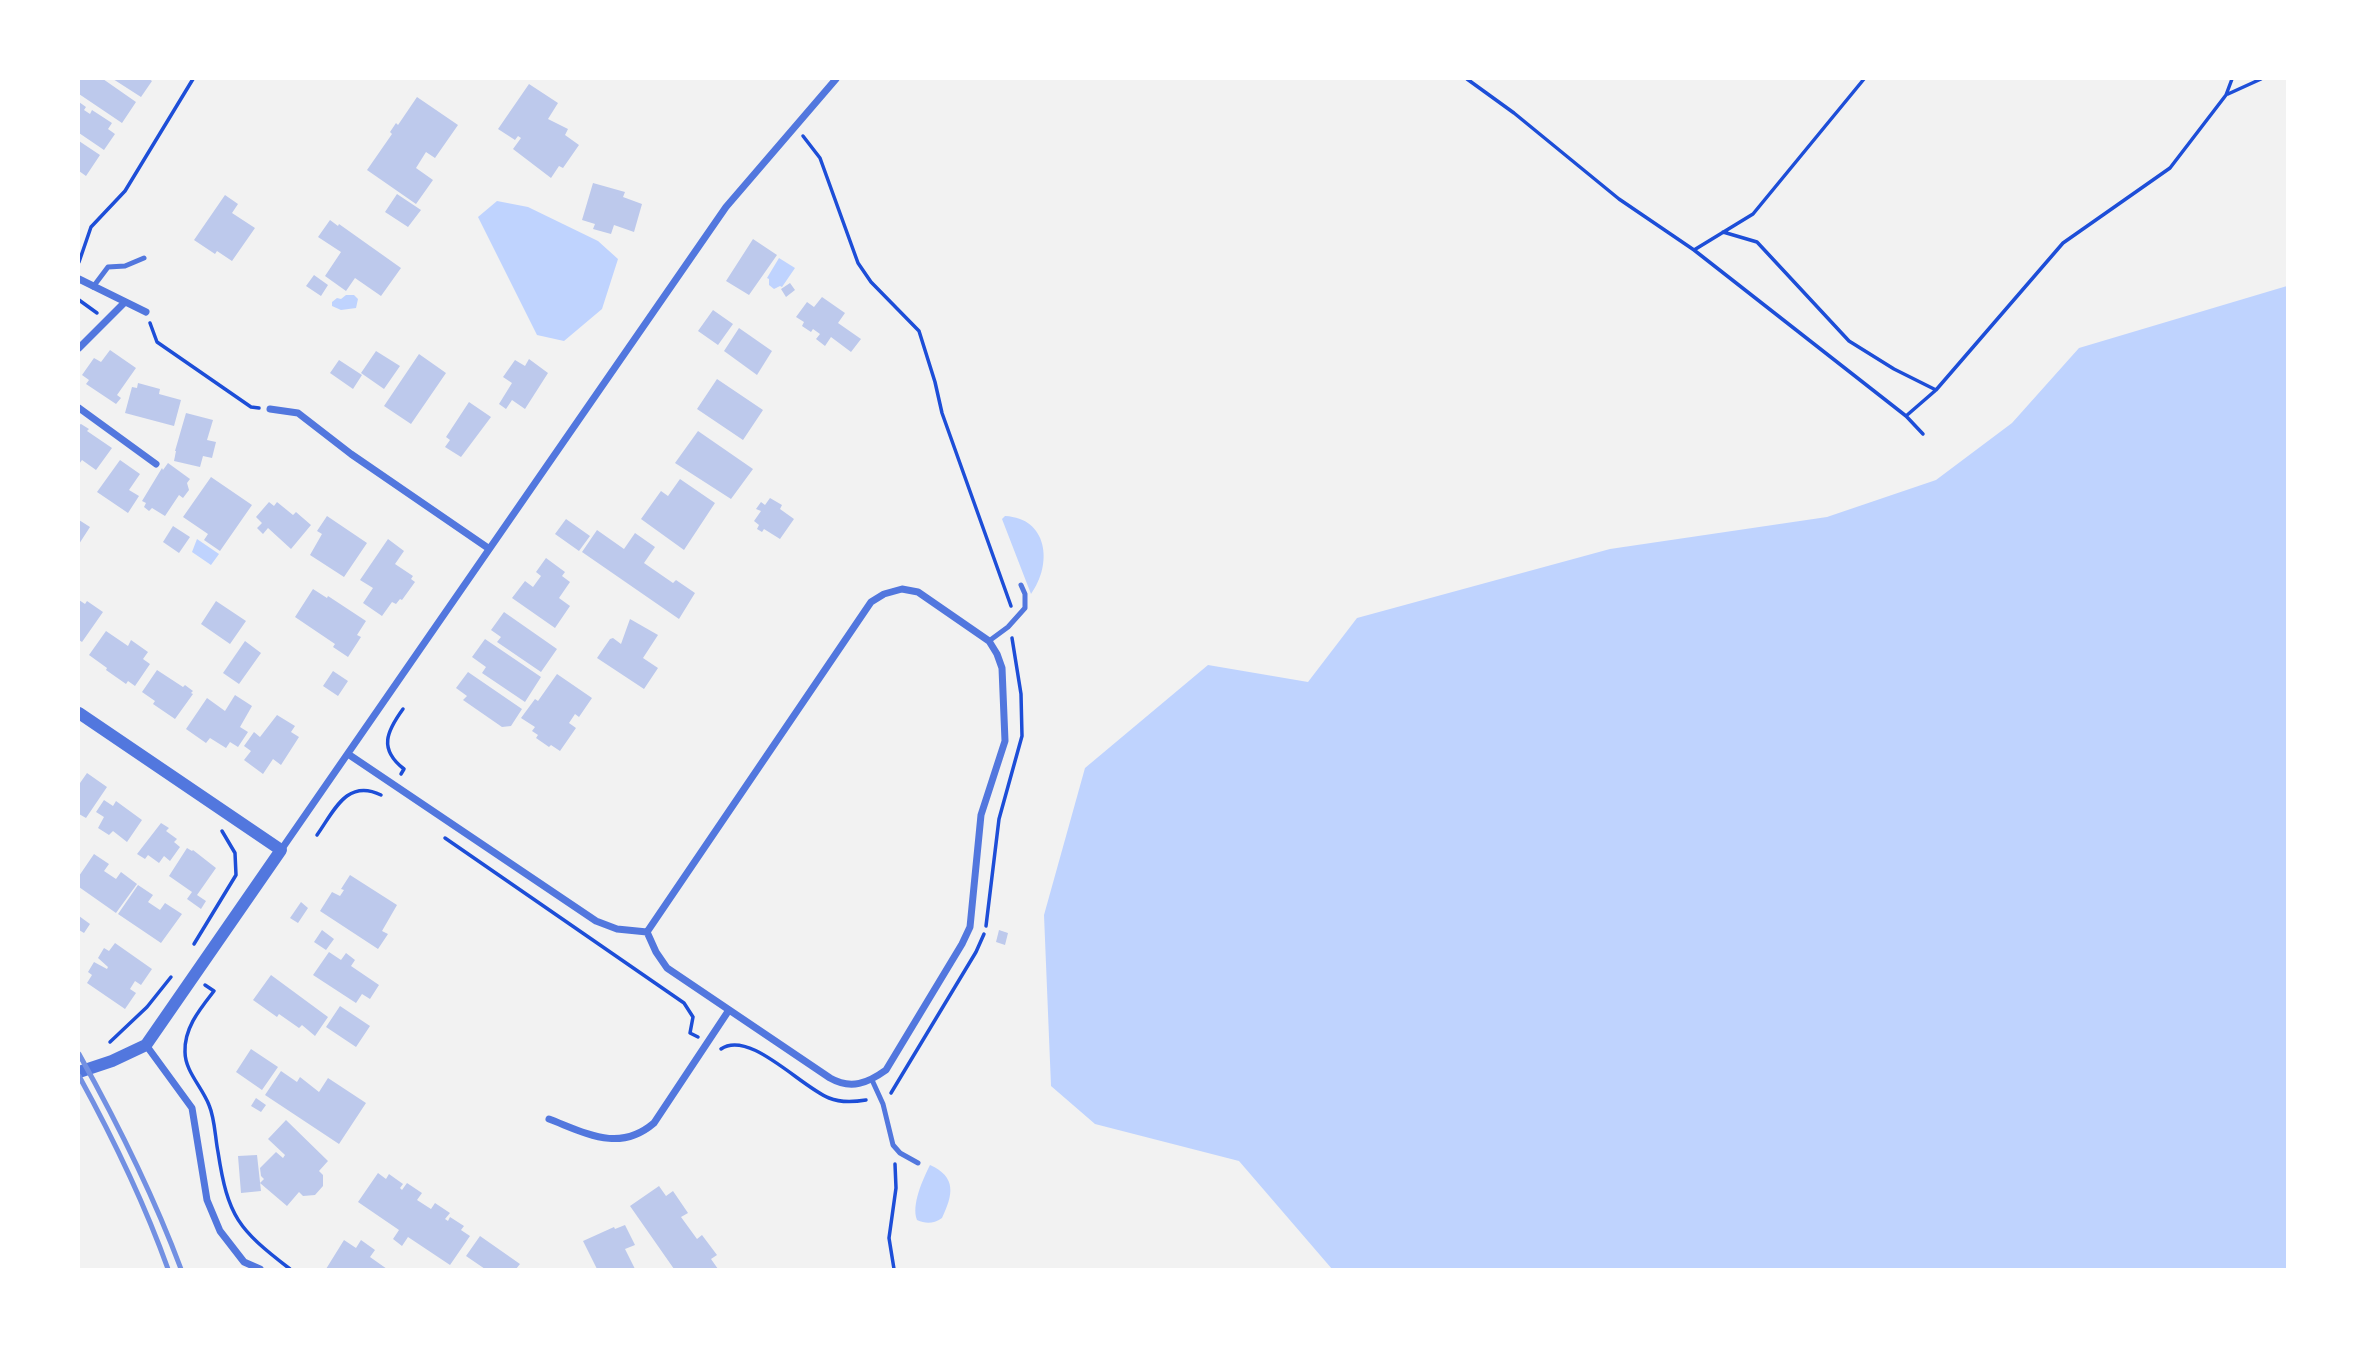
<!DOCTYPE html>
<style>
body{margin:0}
#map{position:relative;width:2366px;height:1348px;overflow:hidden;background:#f2f2f2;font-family:Commissioner,sans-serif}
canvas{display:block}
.frame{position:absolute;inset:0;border:80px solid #fff;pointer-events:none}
</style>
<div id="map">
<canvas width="2366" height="1348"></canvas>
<div class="frame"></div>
</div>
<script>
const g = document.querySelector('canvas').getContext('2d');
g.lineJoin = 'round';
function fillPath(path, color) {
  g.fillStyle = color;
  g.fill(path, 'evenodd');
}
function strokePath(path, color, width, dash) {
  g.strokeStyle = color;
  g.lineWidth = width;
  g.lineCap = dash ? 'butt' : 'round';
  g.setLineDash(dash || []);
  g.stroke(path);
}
const water = new Path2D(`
 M497,201L528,207L598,241L618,259L602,309L564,341L537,335L478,217Z
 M779,258L795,268L782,287L780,286L774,289L769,285V279L767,278Z
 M2287,286V1269H1332L1239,1161L1095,1124L1051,1086L1044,915L1085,768L1208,665L1308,682L1357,618L1610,549L1827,517L1936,480L2012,423L2079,348Z
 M346,295H354L358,299L356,308L341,310L332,306V302L337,298L341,299Z
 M1005,516C1048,518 1053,564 1031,594L1002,519Z
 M197,539L219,554L211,565L192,552Z
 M930,1165C957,1177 953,1195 942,1218C933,1224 926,1224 917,1220C911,1205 923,1179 930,1165Z`);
const building = new Path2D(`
 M80,79H103L136,102L122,123L79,94Z
 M113,79H149L152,81L141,97Z
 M529,84L558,103L548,119L568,129L565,135L579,145L563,168L559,166L551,178L513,149L521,138L518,136L515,140L498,129Z
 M417,97L458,125L435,158L426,152L416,168L433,180L416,204L367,170L392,134L390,132L396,123L398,125Z
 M79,102L86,107L84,110L90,114L92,110L112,123L108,129L115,134L104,150L79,133Z
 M79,141L100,155L86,176L79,171Z
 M593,183L625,192L623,197L642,204L634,232L614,225L611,234L593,229L595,224L582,220Z
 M397,194L421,210L408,227L385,212Z
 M225,195L238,204L232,213L255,228L232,261L217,251L215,254L194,240Z
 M330,220L338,226L339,224L401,268L381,296L355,278L346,291L325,276L341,252L318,237Z
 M753,239L777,255L749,295L726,281Z
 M314,275L328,285L321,296L306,286Z
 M790,283L795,290L786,297L781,289Z
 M822,297L845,313L838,323L861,339L851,352L831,337L825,346L816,339L820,334L813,329L811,332L802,326L804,322L796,317L807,302L814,307Z
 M713,310L733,324L718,345L698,331Z
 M739,328L772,351L757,375L724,351Z
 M110,350L136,368L117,395L121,398L116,404L86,384L89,380L82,375L94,358L101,362Z
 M376,351L400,366L384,389L361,373Z
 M419,354L446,373L411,424L384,406Z
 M529,359L548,373L525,409L512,400L506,409L499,404L512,383L503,377L515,360L525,366Z
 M339,360L362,375L353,389L330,373Z
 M717,379L763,410L743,440L697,409Z
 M138,383L160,389L159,394L181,400L174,426L125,413L132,387L137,388Z
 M469,402L491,417L461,457L445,447L450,440L446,437Z
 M186,413L213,420L207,440L216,442L212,458L203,456L200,467L174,461L176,451H175Z
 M81,424L89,429L87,431L112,448L96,470L82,460L79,464V425Z
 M698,431L753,469L731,499L675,463Z
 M120,460L140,474L129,490L139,496L128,513L97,492Z
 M168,463L190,479L187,483L189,490L183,498L179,495L165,516L152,508L149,511L144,507L146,503L142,501L162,468L163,470Z
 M211,477L252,505L220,551L204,540L208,534L183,517Z
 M680,479L715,503L684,550L641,519L661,491L668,496Z
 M770,498L782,505L780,509L794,519L780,539L764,529L762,532L757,529L759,525L754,521L761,511L756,509L761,502L765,505Z
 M269,502L274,506L277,502L293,515L296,512L311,525L291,549L268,528L263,534L257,528L262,523L256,517Z
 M327,516L367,543L344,577L310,555L322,534L317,531Z
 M566,519L590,536L579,551L555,534Z
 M79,520L90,527L79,544Z
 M173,526L190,537L179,553L163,542Z
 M597,530L624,549L635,533L655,547L644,563L673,583L676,580L695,593L679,619L582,552Z
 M388,539L404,551L395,564L413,576L411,579L415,582L402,600L400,599L396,604L392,602L382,616L363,603L373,588L360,580Z
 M546,558L565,572L562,576L570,582L559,598L570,606L555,628L512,598L525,581L533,587L541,576L536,572Z
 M313,589L327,598L328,596L366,621L357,635L361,637L348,657L333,647L335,644L295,617Z
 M79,600L85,604L87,601L103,612L82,642L79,640Z
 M216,601L246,621L230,644L201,624Z
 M504,612L557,649L541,672L497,642L501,637L491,630Z
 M630,619L658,635L643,658L658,668L644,689L597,658L610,639L613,638L621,644Z
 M106,631L128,646L131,640L148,652L143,659L150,664L135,686L128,681L126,684L106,670L107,668L89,655Z
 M485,639L541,677L525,702L482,673L486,667L472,657Z
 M245,641L261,653L239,684L223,673Z
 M157,670L183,687L185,685L193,691L191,693L193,694L175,719L153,704L155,701L142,692Z
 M333,671L348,681L338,696L323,686Z
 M468,672L522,709L511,726L502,727L463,700L467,696L456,688Z
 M557,674L592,698L579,717L575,714L569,723L576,728L560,751L551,745L549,747L536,738L538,735L532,731L535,727L521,718L535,699L538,701Z
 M235,695L252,706L240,727L248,732L238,747L230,742L226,748L210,738L206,743L186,729L207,698L225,711Z
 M277,715L295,726L291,732L299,737L281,765L273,759L263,774L244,760L251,751L244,746L254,732L260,737Z
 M87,773L107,787L86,818L79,814V782L80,783Z
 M104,800L113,806L116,801L142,820L127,842L113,831L109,835L98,828L104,817L96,812Z
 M161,823L169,828L166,831L177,839L174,842L180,847L170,861L164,856L159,863L148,855L145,859L137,854Z
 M187,848L192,851L193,850L216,868L197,895L206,901L201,909L187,899L192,892L169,876Z
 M94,854L109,864L104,871L116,879L121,872L137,884L116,913L79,887V876Z
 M350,875L397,905L382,931L388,934L378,949L320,911L332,892L340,896L344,890L341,889Z
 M138,885L153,895L148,902L160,910L165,903L182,914L161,943L118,914Z
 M301,902L308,908L298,923L290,918Z
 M79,916L90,924L84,933L79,930Z
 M322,930L334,939L326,950L314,942Z
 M999,930L1008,933L1005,945L996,942Z
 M115,943L152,969L141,985L135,981L130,989L136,993L125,1009L87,983L92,975L88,972L94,962L107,969L108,967L98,958L104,948L109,951Z
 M329,952L341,960L346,953L355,960L351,966L379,985L370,999L362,994L356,1003L313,975Z
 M271,975L328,1017L315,1036L302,1025L299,1028L279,1014L277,1017L253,1000Z
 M340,1006L370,1026L356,1047L326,1027Z
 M251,1049L278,1067L262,1090L236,1072Z
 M281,1071L297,1082L300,1077L319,1092L328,1078L366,1103L339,1144L265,1095Z
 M256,1098L266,1105L261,1112L251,1106Z
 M286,1120L328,1161L319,1171L323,1175V1186L315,1195L303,1196L299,1192L287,1206L260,1183L264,1179L261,1176L260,1168L276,1152L283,1158L285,1155L268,1139Z
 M257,1155L261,1191L241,1193L238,1156Z
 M378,1173L386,1179L389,1174L403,1184L400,1188L402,1190L407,1183L422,1193L417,1200L431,1209L435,1203L450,1213L445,1219L448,1221L450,1217L464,1226L461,1230L470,1236L450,1265L408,1237L402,1246L393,1239L399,1230L358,1202Z
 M659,1186L666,1196L673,1191L688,1213L681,1217L697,1239L702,1235L717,1255L711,1259L718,1269H674L630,1206Z
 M625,1225L635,1245L625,1249L635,1269H597L583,1241L614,1227L615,1229Z
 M480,1236L520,1264L516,1269H485L466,1256Z
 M344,1240L356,1248L361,1240L375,1250L370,1257L387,1269H326Z`);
const path = new Path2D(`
 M1467,79L1514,113L1619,199L1694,250L1906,416L1923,434
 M2228,94L2261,79
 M803,136L820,158L858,263L871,282L919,331L935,382L942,413L1011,606
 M1723,232L1757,242L1849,341L1894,369L1936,390
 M1694,250L1753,214L1864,79
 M79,262L91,227L125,191L193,79
 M79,300L97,313
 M150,323L157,342L251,407L259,408
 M1906,416L1936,390L2063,243L2170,168L2226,95L2232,79
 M401,774L404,769C378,749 387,731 403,709
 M317,835C334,811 347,778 381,795
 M445,838L684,1003L693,1017L690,1033L698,1037
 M986,926L999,819L1022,736L1021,694L1012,638
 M194,944L236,875L235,853L222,831
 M205,985L214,991C200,1009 184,1028 185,1052C185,1071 202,1087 209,1105C215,1119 215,1137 218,1152C228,1217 238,1229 290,1269
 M110,1042L147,1007L171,977
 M721,1049C749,1029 801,1087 829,1098C841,1103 854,1102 866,1100
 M891,1093L976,952L984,934
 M894,1269L889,1238L896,1188L895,1164`);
const service = new Path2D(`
 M93,287L108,267L125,266L144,258
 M989,641L1008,627L1025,608V594L1021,585
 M872,1080L883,1104L893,1145L900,1153L918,1163`);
const minor = new Path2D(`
 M79,279L146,312
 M79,348L125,302
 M79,408L156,464
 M270,409L298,413L351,454L488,548
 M348,754L596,921L617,929L647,932L656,952L667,968L830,1078C851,1090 868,1083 886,1070L962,944L970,927L981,815L1005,741L1002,668L997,654L989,641L918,592L902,589L884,594L871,602L647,932
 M281,850L726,207L836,79
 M146,1045L192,1108L207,1200L220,1231L244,1262L260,1269
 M549,1119C586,1133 619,1153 654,1123L729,1010`);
const tertiary = new Path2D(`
 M79,713L281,850L146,1045L112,1061L79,1072`);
const rail = new Path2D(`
 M79,1054C118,1124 153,1194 181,1269
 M79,1076C113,1138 144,1202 168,1269`);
fillPath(water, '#bfd3fe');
fillPath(building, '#bdc9ec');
strokePath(path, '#1d4ed8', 3.5);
strokePath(service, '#5277de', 5);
strokePath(minor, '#5277de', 7);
strokePath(tertiary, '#5277de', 12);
strokePath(rail, '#7290e2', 5);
</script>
